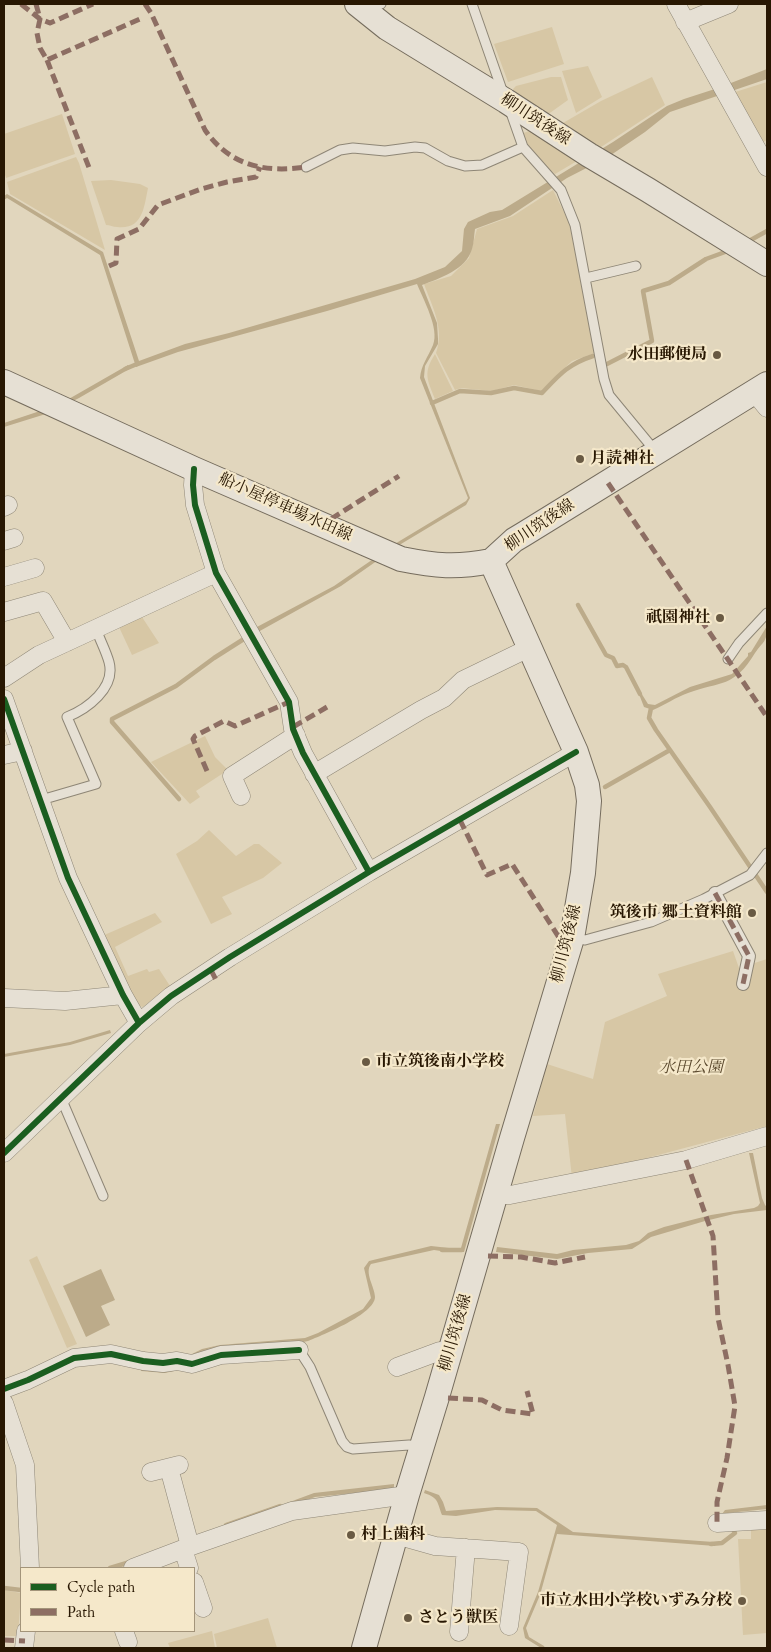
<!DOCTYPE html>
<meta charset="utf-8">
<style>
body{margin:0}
#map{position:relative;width:771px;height:1652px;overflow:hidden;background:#e1d6bd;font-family:Cardo,serif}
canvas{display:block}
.frame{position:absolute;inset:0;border:5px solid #281702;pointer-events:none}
.legend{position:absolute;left:20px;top:1567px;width:175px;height:65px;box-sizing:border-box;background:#f5e8ca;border:1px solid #a3947a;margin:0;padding:6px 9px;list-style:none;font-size:15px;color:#281702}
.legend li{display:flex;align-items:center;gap:10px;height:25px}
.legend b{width:25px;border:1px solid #a3947a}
</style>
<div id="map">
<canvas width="771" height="1652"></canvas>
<div class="frame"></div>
<ul class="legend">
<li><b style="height:6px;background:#1b5e20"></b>Cycle path</li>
<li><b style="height:6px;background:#8d6e63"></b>Path</li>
</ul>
</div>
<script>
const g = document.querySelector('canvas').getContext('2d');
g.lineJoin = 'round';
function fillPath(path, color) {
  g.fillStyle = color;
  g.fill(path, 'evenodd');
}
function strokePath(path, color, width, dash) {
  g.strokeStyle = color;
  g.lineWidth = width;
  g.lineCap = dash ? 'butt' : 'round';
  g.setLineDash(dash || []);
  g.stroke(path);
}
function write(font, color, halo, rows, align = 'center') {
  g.font = font + ' Cardo,"Noto Serif JP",serif';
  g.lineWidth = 4.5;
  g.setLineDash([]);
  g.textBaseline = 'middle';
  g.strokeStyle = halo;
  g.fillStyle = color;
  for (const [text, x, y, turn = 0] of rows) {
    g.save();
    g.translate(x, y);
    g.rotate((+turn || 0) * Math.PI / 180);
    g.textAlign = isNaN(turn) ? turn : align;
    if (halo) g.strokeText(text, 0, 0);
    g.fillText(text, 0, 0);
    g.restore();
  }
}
const green = new Path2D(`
 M552,27L564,64L508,82L494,44Z
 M588,66L602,97L576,113L562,71Z
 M551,77H561L568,100L547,115L517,98L513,89L516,86Z
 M652,77L665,105L598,149L563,123L601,101Z
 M767,82V140L761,143L732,93Z
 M62,114L75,154L6,178L4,172V134Z
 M529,131L577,161L555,174C541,163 529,151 521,134Z
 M76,157L79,163L105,250L10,194L7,182Z
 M111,180L140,184L148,188C144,207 143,230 117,227C113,227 110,225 106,225L91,181Z
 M553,190L569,222L595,353L572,361L541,391L514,385L492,391L461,388L455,390L436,353C445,329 432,306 424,284L451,276L469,258L477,229L513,216Z
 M435,354L453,391L435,399C427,379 423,373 435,354Z
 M142,617L159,643L132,655L119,627Z
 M205,736L215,757L228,770L196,791L200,797L190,804L151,762Z
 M209,830L236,856L254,844H259L282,863L263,878L222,897L232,914L211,924L176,854L197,841Z
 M155,913L162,922L115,947L128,976L147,969L149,972L159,969L170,986L143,1007L135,1004L102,936Z
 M733,951L739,968L767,959V1126L572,1178L565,1114L533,1116L547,1064L593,1079L605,1022L667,996L658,974Z
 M37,1256L77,1344L67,1348L29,1260Z
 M767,1527V1633L743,1635L738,1539H751V1529Z
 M4,1590L21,1593L18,1636H4Z
 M268,1618L277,1648H217L214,1634Z
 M212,1631L215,1648H170L168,1643Z`);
const water = new Path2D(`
 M767,69V79L670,112L645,132L608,157L567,178L510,216L475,229C474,235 474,243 472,249C466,270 440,278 422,285L437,323L438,339V344L425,366L424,377L470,498L466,505L401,544L341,586L258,632L255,628L334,586L398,542L466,501L468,498L420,378C421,365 428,357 433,345C440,329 423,299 417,284L327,311L178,352L136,367L100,255L7,198L4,200V196L7,194L103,252L139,361L185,344L229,333L415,279L445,267L462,251L464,229L468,222L490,212L502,210L613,142L667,106L684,99L718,88Z
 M128,365L131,368L79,398L49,413L4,427V423L43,410L67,400Z
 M767,626C767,643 763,641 755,653C734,688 721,681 688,693C676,697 665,705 653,710L644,707L637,689L638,688L648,704L655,705L690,687L732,674L748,656V653L751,652Z
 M110,1030L111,1033L70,1045L4,1057V1054L70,1042Z
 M496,1124H500L464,1252H456L457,1248H461Z
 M749,1153H753L762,1198L765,1205L767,1207V1210L734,1214L705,1221L651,1237L632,1249L588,1253L557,1259L496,1252L497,1247L557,1254L573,1250L626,1245L639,1241L648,1233L664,1227L711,1215L754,1208L758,1206L760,1203Z
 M431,1246L449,1248L448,1252L434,1250L371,1264C364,1273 375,1287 375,1297C375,1314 323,1335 308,1341L165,1373L141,1371L142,1367L186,1357L202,1349L220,1345L305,1338L318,1333L363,1309L371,1298L364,1268L369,1261Z
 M101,1269L115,1300L101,1306L110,1325L86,1337L63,1286Z
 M394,1484V1489L315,1497L288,1507L287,1503L314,1493Z
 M425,1490L439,1495L443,1502L446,1511L497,1507L537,1508L573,1532L714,1542L715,1546L557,1534L540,1595L526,1628L529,1637L544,1646L545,1648H541L525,1638L523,1628L538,1592L557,1525L536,1511L495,1510L456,1516L442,1515C437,1502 439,1498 424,1493Z
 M767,1505V1509L728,1513L726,1516L722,1514L725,1510Z`);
const stream = new Path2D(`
 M747,242L767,231
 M607,364L652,341L643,291L669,283L706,259L725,252
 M125,369L137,364
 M432,403L460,391L491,393L514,388L542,393C559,375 568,364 593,356
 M578,605L606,655L613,658L617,666L623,665L626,667L640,694
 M651,708L649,718L656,730L710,807L767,892
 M605,787L670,750
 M179,799L112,722V719L176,686L214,658L247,637
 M442,1250H462
 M226,1525L280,1506
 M711,1544L722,1543L735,1533L732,1527
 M110,1568L130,1562
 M4,1588L21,1590`);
const service = new Path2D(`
 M472,4L503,93
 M367,9L381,4
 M510,110L523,147L561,190L575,225L604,379L609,395L656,452
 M306,167L340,150L353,148L385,151L415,147L425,148L448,161L465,166L482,165L523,147
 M586,278L636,266
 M728,659L739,643L767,613
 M41,800L96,784L67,717C87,709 116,688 109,662C106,651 100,640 96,629
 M574,938L585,940L651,922L704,899L750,875L767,853
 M61,1098L103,1196
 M299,1350L310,1367L342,1441L347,1447L353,1449L409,1445L420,1446`);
const pedestrian = new Path2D(`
 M715,893L749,956L743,984`);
const minor = new Path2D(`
 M676,4L767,167
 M685,22L729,4
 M754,392L767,408
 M194,469L193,485L195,505L216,573L289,702L293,729L303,753L369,872
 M4,507L8,505
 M4,541L14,538
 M4,577L35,568
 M4,612L43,601L67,642
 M4,678L39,655L216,573
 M4,699L68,878L123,995L139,1023
 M4,755L23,751
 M314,774L421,710L444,698L463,680L529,648
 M241,796L232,776L296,735
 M4,998L65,1001L123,995
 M4,1153L139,1023L171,996L230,957L369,872L576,752
 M496,1195H510L686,1160L767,1136
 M397,1367L440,1351
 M4,1389L28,1380L74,1358L111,1354L143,1361L163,1363L177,1361L192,1364L221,1355L299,1350
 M4,1403L25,1465L30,1568
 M169,1468L190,1546
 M151,1472L179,1465
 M717,1523L767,1520
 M396,1535L435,1546L519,1552L509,1626
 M183,1549L189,1568
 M133,1568L183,1549L292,1511L407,1495
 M194,1582L203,1608
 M124,1631L128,1642
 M459,1632L466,1548
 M24,1648L26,1631`);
const secondary = new Path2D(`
 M357,4L387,28L506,101L589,155L648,190L767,264
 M4,382L194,469L401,559C436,566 456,568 491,561
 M491,561L514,540L524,534L767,384
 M364,1648L407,1495L437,1397L512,1138L572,938L583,873L589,801L587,785L576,752L491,561`);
const quiet = new Path2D(`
 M21,4L40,19L50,23L93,4
 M36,4L40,19L37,33L40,48L47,60L140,19
 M145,4L151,13L205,130C230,166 265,173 306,167
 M47,60L90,170
 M109,266L116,263L117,239L139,229L158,205L201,189L227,182L256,177L260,167
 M608,483L767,717
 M331,519L399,476
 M293,727L327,707
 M207,771L193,739L195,736L224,721L235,726L289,702
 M460,820L487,875L512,864L560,939
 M715,893L749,956L743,984
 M211,970L216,980
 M686,1160L713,1236L718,1318L728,1365L735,1406L727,1458L717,1502V1523
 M488,1256L521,1257L555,1263L585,1257
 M448,1398L482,1400L502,1410L533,1414L527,1391
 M4,1640L25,1641`);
const cycleway = new Path2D(`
 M194,469L193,485L195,505L216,573L289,702L293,729L303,753L369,872
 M4,699L68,878L123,995L139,1023
 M4,1153L139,1023L171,996L230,957L369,872L576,752
 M4,1389L28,1380L74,1358L111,1354L143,1361L163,1363L177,1361L192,1364L221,1355L299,1350`);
const markers = [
 [717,355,5,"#695a43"],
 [580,459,5,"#695a43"],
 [720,618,5,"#695a43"],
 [752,913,5,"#695a43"],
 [366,1062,5,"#695a43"],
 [351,1535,5,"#695a43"],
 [742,1601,5,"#695a43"],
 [408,1618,5,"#695a43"]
];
const streetNames = [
 ["柳川筑後線",535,120,33],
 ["船小屋停車場水田線",285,508,24],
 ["柳川筑後線",540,526,-34],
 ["柳川筑後線",567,944,-76],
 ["柳川筑後線",456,1333,-74]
];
const poiNames = [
 ["水田郵便局",707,355],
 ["月読神社",590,459,"left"],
 ["祇園神社",710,618],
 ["筑後市 郷土資料館",742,913],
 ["市立筑後南小学校",376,1062,"left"],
 ["村上歯科",361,1535,"left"],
 ["市立水田小学校いずみ分校",732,1601],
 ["さとう獣医",418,1618,"left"]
];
const parkNames = [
 ["水田公園",691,1068]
];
fillPath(green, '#d7c7a5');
fillPath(water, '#bcab8a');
strokePath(stream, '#bcab8a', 4.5);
strokePath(service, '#8e8676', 11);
strokePath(pedestrian, '#8e8676', 14);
strokePath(minor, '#8e8676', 19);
strokePath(secondary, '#756c5d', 26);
strokePath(service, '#e6e0d4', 9);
strokePath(pedestrian, '#e6e0d4', 12);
strokePath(minor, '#e6e0d4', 18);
strokePath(secondary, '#e6e0d4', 24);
strokePath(quiet, '#8d6e63', 5, [10, 5]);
strokePath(cycleway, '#1b5e20', 6);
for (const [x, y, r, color] of markers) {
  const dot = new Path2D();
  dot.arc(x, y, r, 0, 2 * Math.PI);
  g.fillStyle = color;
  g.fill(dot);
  strokePath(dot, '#f5e8ca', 2);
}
write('16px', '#281702', '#f5e8ca', streetNames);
write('bold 16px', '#281702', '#f5e8ca', poiNames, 'right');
write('italic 16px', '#5a482d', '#f5e8ca', parkNames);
</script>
